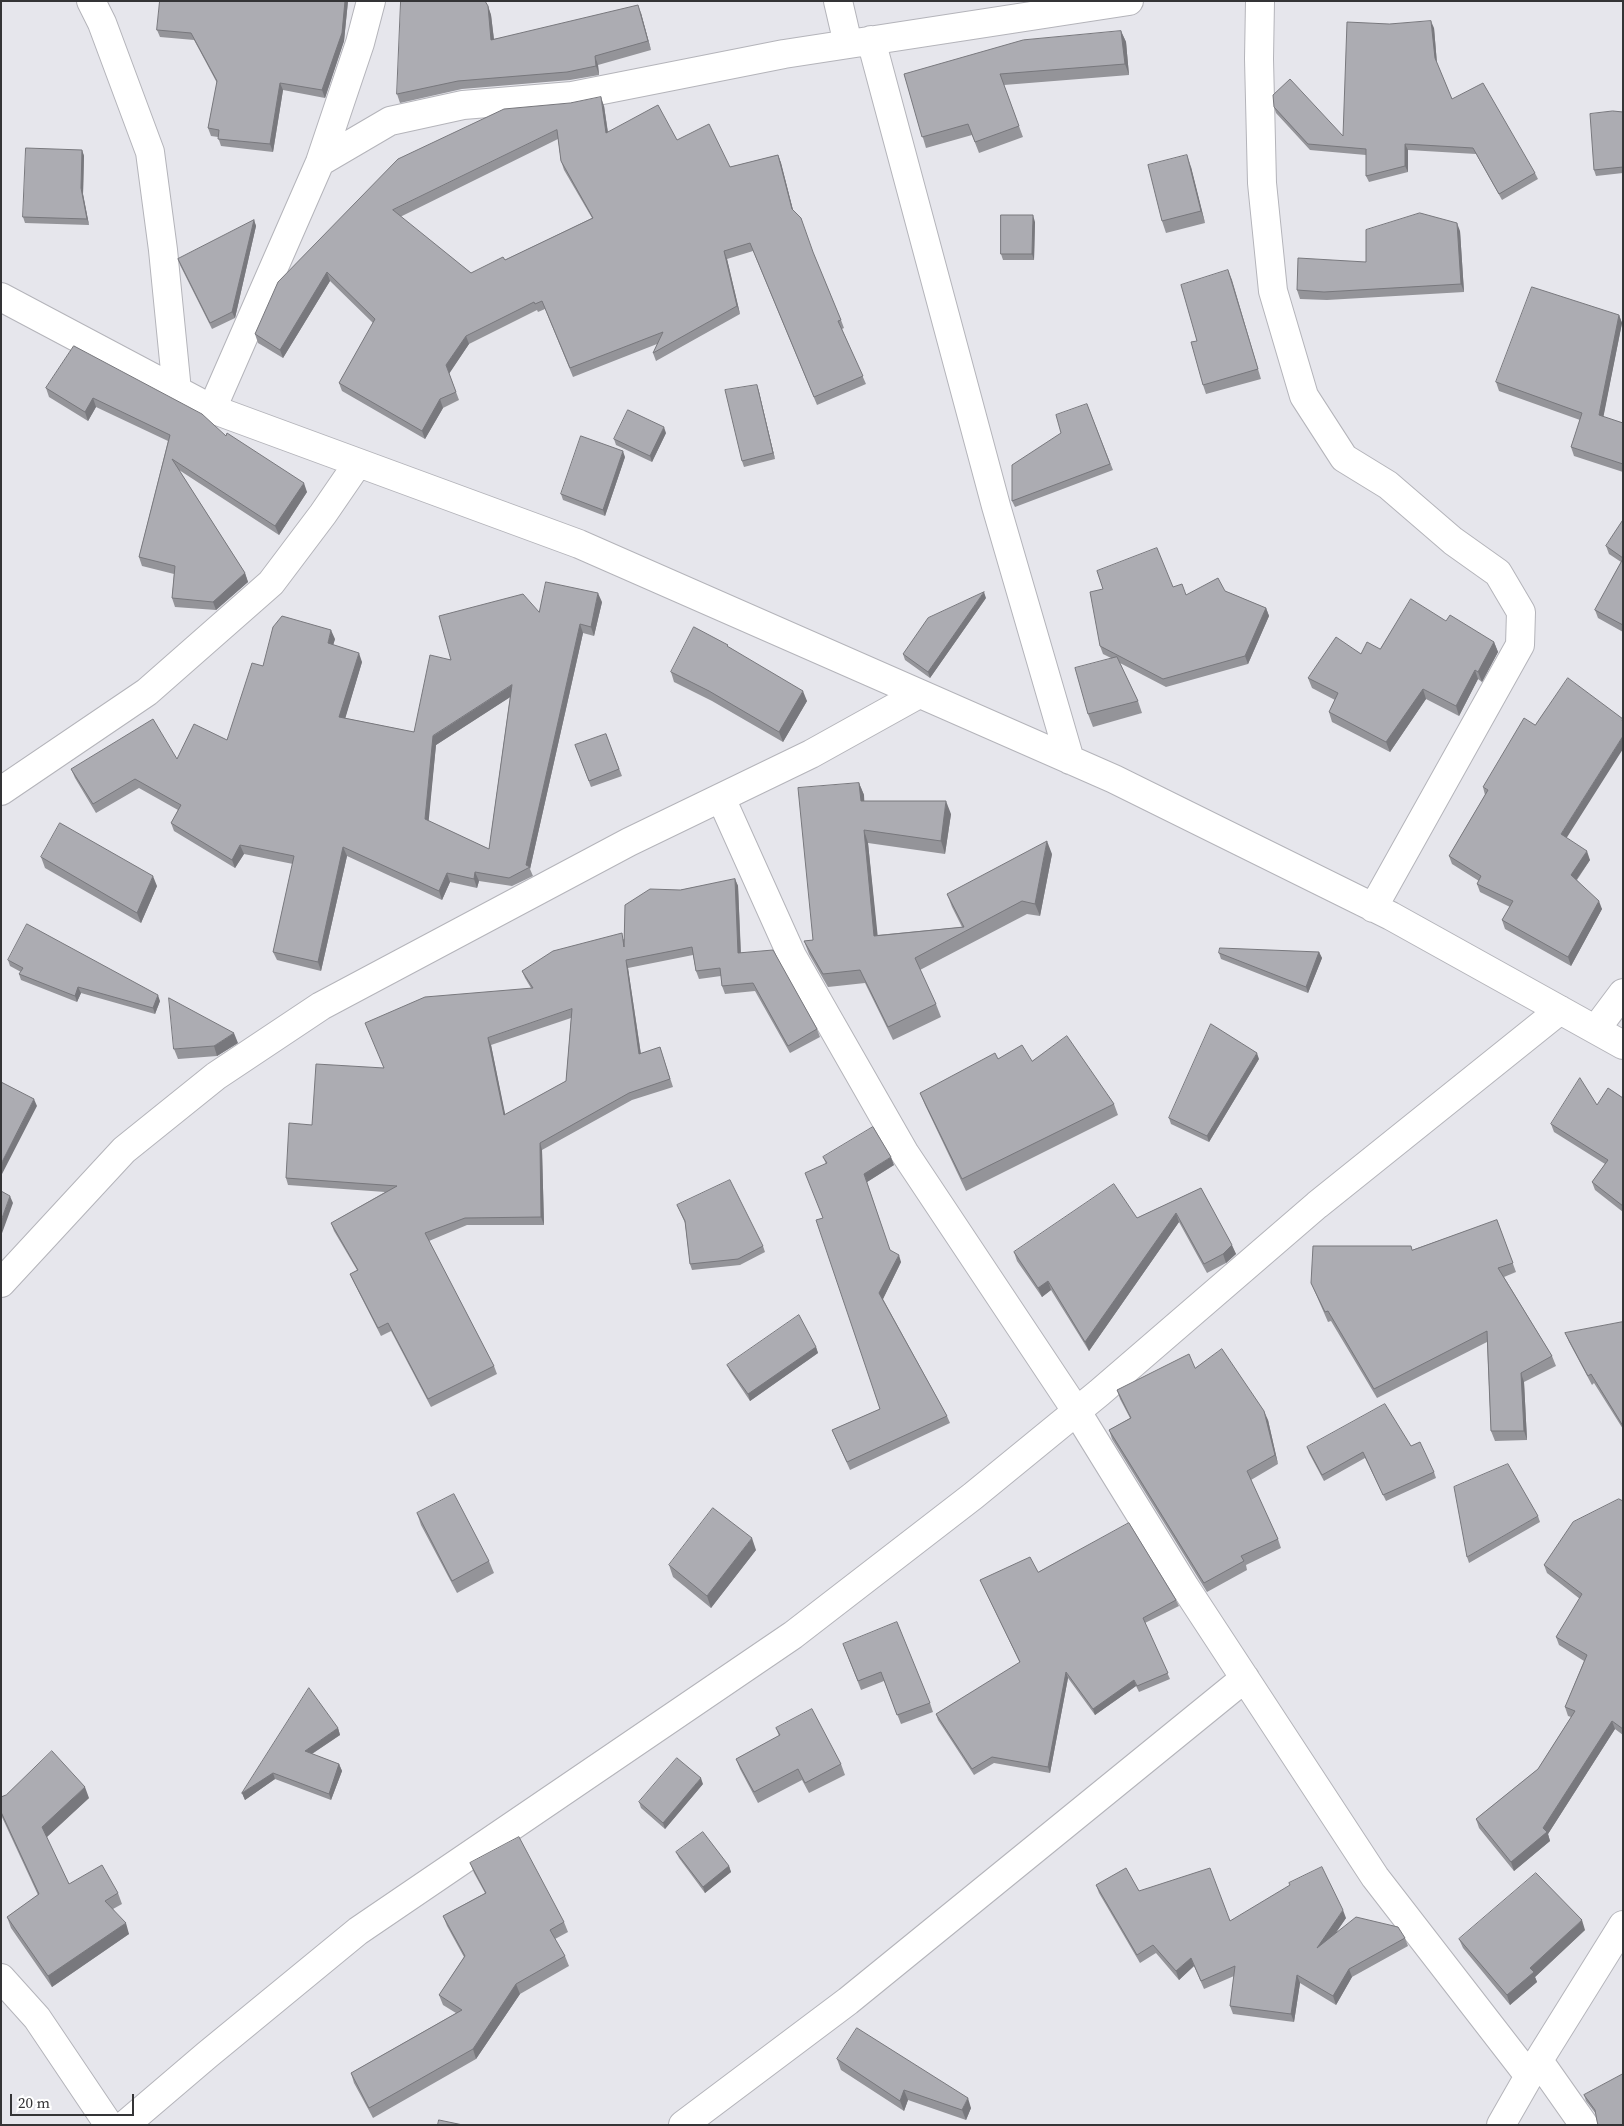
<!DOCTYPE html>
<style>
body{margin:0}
#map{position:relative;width:1624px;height:2126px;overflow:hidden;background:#e6e6ec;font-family:"Source Serif 4",serif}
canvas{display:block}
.frame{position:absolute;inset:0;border:2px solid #343436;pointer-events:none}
.scale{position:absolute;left:10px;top:2094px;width:124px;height:22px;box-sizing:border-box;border:2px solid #343436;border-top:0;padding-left:6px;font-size:15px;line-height:18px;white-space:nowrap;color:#343436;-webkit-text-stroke:4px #fff;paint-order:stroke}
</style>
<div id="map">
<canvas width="1624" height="2126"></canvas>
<div class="frame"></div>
<div class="scale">20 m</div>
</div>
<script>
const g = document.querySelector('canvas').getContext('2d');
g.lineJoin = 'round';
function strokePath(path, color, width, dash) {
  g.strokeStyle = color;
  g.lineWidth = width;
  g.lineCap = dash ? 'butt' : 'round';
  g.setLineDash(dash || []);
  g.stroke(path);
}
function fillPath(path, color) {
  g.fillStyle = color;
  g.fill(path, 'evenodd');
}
const street = new Path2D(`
 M91,1L102,23L150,152L163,250L177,391
 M838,1L848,44
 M1260,1L1259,59L1262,183L1273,291L1304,396L1344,458L1388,485L1453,541L1498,573L1521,612L1520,645L1373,908
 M871,40L996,506L1070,760
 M320,162L390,121L463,105L572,96L784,54L1129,1
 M1,297L212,409L579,544L1114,779L1391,916L1623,1045
 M212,409L320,162L360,43L371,1
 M1,791L147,692L271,583L323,514L358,463
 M721,798L792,956L904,1152L1077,1412L1185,1587L1375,1877L1529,2076
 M1596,1029L1623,993
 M1,1283L124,1150L216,1076L321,1006L629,842L811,754L919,694
 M1,1978L37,2018L109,2125
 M1539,2061L1584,2125
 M125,2125L207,2055L358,1931L793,1635L973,1496L1099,1393L1317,1205L1560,1010
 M683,2125L848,2001L1245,1678
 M1501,2125L1529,2076L1623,1925`);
const wall = new Path2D(`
 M160,1H348L344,41L325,98L283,90L273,152L221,146L218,137L211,136L208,128L217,83L194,40L160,37L157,30Z
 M488,6L491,15L494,39L641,13L651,50L598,65L599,75L570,80L462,89L400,103L397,94Z
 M1434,28L1437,63L1452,99L1535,173L1538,179L1502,200L1476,154L1408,150V172L1369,182L1366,176V155L1310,150L1276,113L1274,107L1343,136Z
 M1121,31L1126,42L1129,75L1004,85L1023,137L979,153L972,135L926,148L904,74Z
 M604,106L608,132L677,140L730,167L778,155L781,163L793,210L814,255L841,320L844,328L842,329L866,384L817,405L753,251L727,259L740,314L656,361L653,353L657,344L573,377L545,309L538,312L537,310L469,344L449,373L459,400L443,408L425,439L342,391L339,383L373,323L330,281L283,358L258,343L255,334L398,159ZM558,139L561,161L564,170L592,218L505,260L471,273L400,217Z
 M1623,112V173L1596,176L1594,170Z
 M82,150L84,156L83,194L89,225L25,223L23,217Z
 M1191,167L1205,223L1166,233L1162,221Z
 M254,220L256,226L235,318L212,329L180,265L178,259Z
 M1035,222L1034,260H1003L1001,254Z
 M1460,231L1464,292L1327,300L1300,299L1297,290L1366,262Z
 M1228,270L1261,379L1206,394L1203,385L1197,341Z
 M1619,315L1622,323L1603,417L1623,423V472L1574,456L1571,447L1580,420L1499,391L1496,382Z
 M74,346L226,436L307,492L279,535L179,470L245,573L248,582L216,610L175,607L172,598L174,574L142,566L139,557L168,441L96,407L88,421L49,397L46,388Z
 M757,385L759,392L775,459L744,467L742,461Z
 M1087,404L1113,470L1015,507L1012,501L1061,433Z
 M666,433L652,462L616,445L614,439Z
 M625,457L605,516L563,500L561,494Z
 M1623,520V632L1598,618L1595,610L1621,562L1609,554L1606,546Z
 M1173,587L1186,595L1225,591L1266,608L1269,616L1248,664L1166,687L1120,663L1138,701L1142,713L1093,727L1088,714L1111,658L1103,654L1100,646Z
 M986,598L930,678L905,660L903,654Z
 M602,602L594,636L583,633L530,869L533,876L512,886L479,881L477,888L450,882L442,900L347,856L321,971L277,960L273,952L293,864L244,854L235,868L174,831L171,823L178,810L139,788L96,813L75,778L71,769L177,759L227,740L263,666L335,639L333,645L362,662L345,718L414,732L451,660L539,612ZM510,697L489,849L428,821L436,745Z
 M1446,621L1494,642L1498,652L1482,682L1478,679L1459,716L1426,699L1390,752L1332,722L1329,712L1335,700L1312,688L1308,678L1361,654L1380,649Z
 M729,647L807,701L783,742L712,701L674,682L671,672Z
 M606,734L622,776L591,787L575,745Z
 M859,783L864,795V801L951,814L945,854L868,843L877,935L962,927L952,907L947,894L1052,854L1040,916L1027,914L920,970L936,1004L941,1017L893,1040L865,983L828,987L809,954L804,941L813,940Z
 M1483,787L1567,838L1590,860L1577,880L1602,909L1571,966L1505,929L1502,920L1510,907L1480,892L1477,884L1479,881L1452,864L1449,856L1485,795Z
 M41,857L157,886L141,923L45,868Z
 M735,879L738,886L741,953L817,1029L820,1037L790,1053L755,991L725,994L722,986L721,976L699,979L696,971L693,955L628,968L641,1054L660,1047L673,1087L632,1100L542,1150L544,1225H467L429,1241L494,1366L497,1374L431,1407L391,1331L381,1336L353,1281L350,1274L357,1270L334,1231L331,1223L385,1192L288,1185L286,1178L312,1125L384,1068L531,988L525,978L522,971L624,939L680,890ZM571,1018L566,1081L505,1115L491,1045Z
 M1319,952L1322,958L1308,993L1221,959L1219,953Z
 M8,960L160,1001L155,1014L81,993L77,1002L21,980L19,974L21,972L10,966Z
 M238,1043L217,1056L178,1059L174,1049Z
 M998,1059L1032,1061L1114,1104L1118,1115L966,1191L925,1105L920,1093Z
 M1259,1059L1209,1142L1171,1124L1169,1118Z
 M1623,1098V1212L1595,1190L1592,1182L1605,1164L1554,1132L1551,1124L1597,1105Z
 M823,1157L894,1165L867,1182L890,1251L901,1262L883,1299L947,1416L950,1423L850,1470L835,1437L832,1430L880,1409L823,1218L826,1164Z
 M1201,1188L1236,1254L1226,1263L1207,1273L1179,1222L1089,1351L1051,1290L1042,1297L1017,1261L1014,1252L1137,1218Z
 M677,1205L763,1246L765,1252L740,1265L692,1270L690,1264L685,1223Z
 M1497,1220L1516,1272L1504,1277L1552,1356L1556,1366L1524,1382L1527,1440L1495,1441L1491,1431L1487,1342L1377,1398L1331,1321L1328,1322L1311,1283L1412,1250Z
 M1623,1322V1429L1594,1383L1592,1385L1569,1342L1565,1333Z
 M816,1347L818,1353L750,1401L730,1371L727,1365Z
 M1195,1368L1268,1420L1278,1464L1251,1480L1278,1539L1281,1548L1246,1565L1247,1570L1207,1592L1112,1439L1109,1430L1130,1418L1120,1399L1117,1390Z
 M1411,1446L1434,1472L1436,1478L1386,1501L1365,1458L1324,1481L1309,1453L1307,1447Z
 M1623,1501V1735L1615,1729L1548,1834L1550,1841L1514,1871L1479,1828L1476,1819L1538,1769L1571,1717L1568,1716L1565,1707L1584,1661L1559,1645L1556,1637L1580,1599L1547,1573L1544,1565Z
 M417,1513L489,1561L494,1573L457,1593L421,1525Z
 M1538,1516L1540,1522L1469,1563L1467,1557Z
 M756,1550L711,1608L673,1577L669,1565Z
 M1038,1572L1176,1600L1179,1606L1145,1623L1170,1679L1139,1692L1136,1686L1095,1715L1068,1678L1050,1773L994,1763L974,1775L938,1720L936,1714L1020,1663L980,1580Z
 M843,1644L930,1703L933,1712L901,1724L884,1681L861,1690Z
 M338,1728L340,1735L312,1754L339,1764L342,1771L331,1800L275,1779L245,1800L242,1793Z
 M776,1728L841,1764L845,1775L809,1793L802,1780L758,1803L740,1769L736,1759L779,1736Z
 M703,1784L665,1829L641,1808L639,1802Z
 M1,1797L89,1798L46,1837L69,1884L118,1893L122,1904L113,1909L129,1934L52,1987L11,1928L7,1917L38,1895L1,1815Z
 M676,1852L729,1866L731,1872L705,1893L679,1858Z
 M470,1863L564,1922L568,1932L555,1939L565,1956L569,1966L520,1994L476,2059L373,2118L354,2083L351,2073L456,2013L443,2005L439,1995L464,1957L447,1926L443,1916L485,1893L474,1873Z
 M1096,1885L1139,1891L1230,1921L1346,1918L1335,1934L1405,1938L1408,1946L1352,1977L1336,2005L1300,1983L1294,2022L1233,2014L1230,2006L1234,1976L1204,1989L1194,1966L1179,1980L1156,1953L1140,1963L1099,1893Z
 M1585,1930L1535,1977L1537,1982L1510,2005L1463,1948L1459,1939Z
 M837,2059L971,2108L966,2120L908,2100L904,2111L841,2070Z
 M1623,2074L1596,2114L1586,2101L1584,2095Z`);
const shadedWall = new Path2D(`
 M345,1H348L344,41L325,98L322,90Z
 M638,5L641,13L651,50L648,41Z
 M488,6L491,15L495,49L491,40Z
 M1431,21L1434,28L1437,64L1435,58Z
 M1121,31L1126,42L1129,75L1125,64Z
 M595,56L598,65L599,75L596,66Z
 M280,83L283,90L273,152L270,144Z
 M601,97L604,106L609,141L606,133Z
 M1405,144L1408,150V172L1405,166Z
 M82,150L84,156L83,194L89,225L87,219L81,188Z
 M778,155L781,163L795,218L792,209Z
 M1187,155L1191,167L1205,223L1201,211Z
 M1033,215L1035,222L1034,260L1032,254Z
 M254,220L256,226L235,318L232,312Z
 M1457,223L1460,231L1464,292L1461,284Z
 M724,251L727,259L740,314L737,306Z
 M1228,270L1232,280L1261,379L1258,369Z
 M327,272L330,281L283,358L280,350Z
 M1619,315L1622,323L1602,424L1599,415Z
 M466,336L469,344L449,374L446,365Z
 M757,385L759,392L775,459L773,453Z
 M93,398L96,407L88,421L85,412Z
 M440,399L443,408L425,439L422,431Z
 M664,427L666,433L652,462L650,456Z
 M623,451L625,457L605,516L603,510Z
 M304,483L307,492L279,535L275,526Z
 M245,573L248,582L216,610L213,602Z
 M984,592L986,598L930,678L928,672Z
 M598,593L602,602L594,636L591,627Z
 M1266,608L1269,616L1248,664L1245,656Z
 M580,624L583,633L530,869V867L526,865Z
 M331,630L335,639L331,652L328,643Z
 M1494,642L1498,652L1482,682L1478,672Z
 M359,653L362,662L343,726L339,717Z
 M1475,670L1478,679L1459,716L1456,706Z
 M512,685L515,694L436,745L428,828L425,819L433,736Z
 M1423,689L1426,699L1390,752L1386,742Z
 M803,691L807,701L783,742L779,732Z
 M1623,736V749L1564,842L1561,834Z
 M859,783L864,795L865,814L861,801Z
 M946,801L951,814L945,854L941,841Z
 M864,830L868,843L879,948L874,936Z
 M1047,841L1052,854L1040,916L1035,904Z
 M240,845L244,854L235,868L232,860Z
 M343,847L347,856L321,971L318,962Z
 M1587,851L1590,860L1574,883L1571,875Z
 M475,872L479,881L477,888L474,879Z
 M447,873L450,882L442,900L439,891Z
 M153,876L157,886L141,923L137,913Z
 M735,879L738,886L741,961L738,953Z
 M1599,901L1602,909L1571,966L1568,957Z
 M1319,952L1322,958L1308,993L1306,987Z
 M626,960L628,968L642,1062L639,1054Z
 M78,987L81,993L77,1002L75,996Z
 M158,995L160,1001L155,1014L153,1008Z
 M234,1033L238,1043L217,1056L214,1046Z
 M488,1038L491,1045L507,1123L504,1115Z
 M1257,1053L1259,1059L1209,1142L1207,1136Z
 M34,1099L37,1106L1,1176V1164Z
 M540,1143L542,1150L544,1225L541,1217Z
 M891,1157L894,1165L867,1182L864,1174Z
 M10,1196L13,1203L1,1236V1221Z
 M1176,1213L1179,1222L1089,1351L1085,1342Z
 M1232,1245L1236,1254L1226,1263L1223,1254Z
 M899,1255L901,1262L882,1301L879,1293Z
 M1048,1281L1051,1290L1042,1297L1038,1288Z
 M816,1347L818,1353L750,1401L748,1394Z
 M1521,1373L1524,1382L1527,1440L1524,1431Z
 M1264,1411L1268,1420L1278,1464L1275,1455Z
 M752,1538L756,1550L711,1608L707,1596Z
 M1066,1672L1068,1678L1050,1773L1048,1767Z
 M1134,1680L1136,1686L1095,1715L1093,1709Z
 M1612,1721L1615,1729L1548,1834L1550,1841L1514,1871L1511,1862L1543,1828Z
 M338,1728L340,1735L307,1757L305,1751Z
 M339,1764L342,1771L331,1800L329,1794Z
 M273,1773L275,1779L245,1800L242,1793Z
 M701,1778L703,1784L665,1829L663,1823Z
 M85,1787L89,1798L46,1838L42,1827Z
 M729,1866L731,1872L705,1893L703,1887Z
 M1343,1910L1346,1918L1320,1956L1317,1948Z
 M1582,1920L1585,1930L1535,1977L1537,1982L1510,2005L1507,1995L1530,1968Z
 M126,1923L129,1934L52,1987L48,1976Z
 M1191,1958L1194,1966L1179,1980L1176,1971Z
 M1349,1969L1352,1977L1336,2005L1333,1996Z
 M1297,1975L1300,1983L1294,2022L1291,2014Z
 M516,1984L520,1994L476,2059L473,2049Z
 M904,2090L908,2100L904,2111L900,2101Z
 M968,2098L971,2108L966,2120L962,2110Z`);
const building = new Path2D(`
 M160,1H345L342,33L322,90L280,83L270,144L218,139L219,130L208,128L217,81L191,33L157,30Z
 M401,1H485L488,6L491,40L638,5L648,41L595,56L596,66L567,72L458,81L397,94Z
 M1431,21L1435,58L1452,99L1483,83L1535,173L1499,194L1473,148L1405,144V166L1366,176V149L1308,144L1274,107L1273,95L1290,79L1343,136L1347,22L1389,24Z
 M1121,31L1125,64L1000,74L1019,126L975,142L968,124L922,137L904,74L1023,40Z
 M601,97L606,133L658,105L677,140L709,124L730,167L778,155L792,209L801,218L813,252L841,320L838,321L863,376L814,397L750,243L724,251L737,306L653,353L663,332L570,368L542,301L535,304L534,302L466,336L446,365L456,392L440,399L422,431L339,383L375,319L327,272L280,350L255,334L278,282L398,159L504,109L570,103ZM557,130L561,161L593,218L505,260L503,257L471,273L393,210Z
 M1613,111L1623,112V167L1594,170L1590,114Z
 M26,148L82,150L81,188L87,219L23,217Z
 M1187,155L1201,211L1162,221L1148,165Z
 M1420,213L1457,223L1461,284L1324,292L1297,290L1298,258L1366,262V230Z
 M1001,215H1033L1032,254H1001Z
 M254,220L232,312L210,323L178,259Z
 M1228,270L1258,369L1203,385L1191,342L1197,341L1181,285Z
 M1532,287L1619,315L1599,415L1623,423V464L1571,447L1582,413L1496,382Z
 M74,346L202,414L226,436L227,433L304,483L275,526L172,459L245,573L213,602L172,598L175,566L139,557L170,435L93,398L85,412L46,388Z
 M757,385L773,453L742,461L725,390Z
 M1087,404L1110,464L1012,501V465L1061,433L1056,415Z
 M628,410L664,427L650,456L614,439Z
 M581,436L623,451L603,510L561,494Z
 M1623,520V558L1606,546Z
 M1157,548L1173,587L1182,584L1186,595L1218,578L1225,591L1266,608L1245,656L1163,679L1100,646L1090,592L1103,589L1097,571Z
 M1623,559V625L1595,610Z
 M546,582L598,593L591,627L580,624L526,865L530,867L509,878L475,872L474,879L447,873L439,891L343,847L318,962L273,952L294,856L240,845L232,860L171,823L181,805L135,779L93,804L71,769L153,719L177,759L194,724L227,740L252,663L263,666L273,627L282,616L331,630L328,643L359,653L339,717L414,732L430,655L451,660L439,616L523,594L539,612ZM512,685L489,849L425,819L433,736Z
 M984,592L928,672L903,654L928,618Z
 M1411,599L1446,621L1450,615L1494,642L1478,672L1475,670L1456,706L1423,689L1386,742L1329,712L1338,693L1308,678L1336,637L1361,654L1367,642L1380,649Z
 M694,627L728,645L727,646L803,691L779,732L709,691L671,672Z
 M1117,657L1138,701L1088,714L1075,668Z
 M1568,678L1623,719L1622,721L1623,722V736L1561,834L1587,851L1571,875L1599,901L1568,957L1502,920L1513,901L1477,884L1481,876L1449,856L1488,790L1483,787L1524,718L1535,725Z
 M606,734L619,769L589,781L575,745Z
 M859,783L861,801H946L941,841L864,830L874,936L964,927L947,894L1047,841L1035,904L1022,901L915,958L936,1004L888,1027L860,970L823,974L804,941L813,940L798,788Z
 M60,823L153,876L137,913L41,857Z
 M735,879L738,953L773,950L817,1029L788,1046L753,983L722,986L720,968L696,971L692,947L626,960L639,1054L660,1047L670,1079L629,1093L540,1143L541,1217L465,1218L425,1233L494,1366L428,1399L388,1323L378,1328L350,1274L358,1270L331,1223L397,1186L286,1178L289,1123L312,1125L316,1064L384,1068L365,1023L425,997L533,988L522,971L553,951L622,933L624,947L625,905L650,889L680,890ZM572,1009L566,1081L504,1115L488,1038Z
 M27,924L158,995L153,1008L78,987L75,996L19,974L23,968L8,960Z
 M1220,948L1319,952L1306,987L1219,953Z
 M169,998L234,1033L214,1046L174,1049Z
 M1211,1024L1257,1053L1207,1136L1169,1118Z
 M1067,1036L1114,1104L962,1179L920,1093L995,1053L998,1059L1022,1045L1032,1061Z
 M1580,1078L1597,1105L1608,1088L1623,1098V1206L1592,1182L1608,1160L1551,1124Z
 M1,1082L34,1099L1,1164Z
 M873,1127L891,1157L864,1174L890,1250L899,1255L879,1293L947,1416L847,1462L832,1430L880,1409L816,1220L823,1218L805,1173L827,1163L823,1157Z
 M730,1180L763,1246L738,1259L690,1264L685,1221L677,1205Z
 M1114,1184L1137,1218L1201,1188L1232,1245L1223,1254L1204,1264L1176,1213L1085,1342L1048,1281L1038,1288L1014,1252Z
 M1,1191L10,1196L1,1221Z
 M1497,1220L1513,1263L1498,1268L1552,1356L1521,1373L1524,1431H1491L1487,1331L1374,1389L1328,1311L1325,1312L1311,1283L1313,1246H1411L1412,1250Z
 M799,1315L816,1347L748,1394L727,1365Z
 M1623,1322V1426L1591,1374L1588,1376L1565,1333Z
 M1222,1349L1264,1411L1275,1455L1247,1471L1278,1539L1241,1556L1244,1561L1204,1583L1109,1430L1131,1418L1117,1390L1189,1354L1195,1368Z
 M1385,1404L1411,1446L1420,1442L1434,1472L1383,1495L1363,1452L1322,1475L1307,1447Z
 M1508,1464L1538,1516L1467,1557L1454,1487Z
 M454,1494L489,1561L452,1581L417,1513Z
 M1619,1499L1623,1501V1729L1612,1721L1543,1828L1547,1832L1511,1862L1476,1819L1538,1769L1575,1711L1565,1707L1587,1655L1556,1637L1582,1594L1544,1565L1573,1522Z
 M713,1508L752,1538L707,1596L669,1565Z
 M1129,1523L1176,1600L1143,1618L1168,1673L1137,1686L1134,1680L1093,1709L1066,1672L1048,1767L992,1757L972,1769L936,1714L1020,1662L980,1580L1030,1557L1038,1572Z
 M897,1622L930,1703L897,1715L881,1672L858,1681L843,1644Z
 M309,1688L338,1728L305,1751L339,1764L329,1794L273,1773L242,1793Z
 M812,1709L841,1764L805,1783L798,1769L754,1792L736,1759L780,1735L776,1728Z
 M52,1751L85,1787L42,1827L69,1884L102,1865L118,1893L105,1901L126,1923L48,1976L7,1917L39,1894L1,1812V1797L6,1795Z
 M677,1758L701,1778L663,1823L639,1802Z
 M703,1832L729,1866L703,1887L676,1852Z
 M519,1837L564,1922L550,1930L565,1956L516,1984L473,2049L369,2108L351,2073L462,2010L439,1995L465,1956L443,1916L486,1893L470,1863Z
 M1322,1867L1343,1910L1317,1948L1356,1917L1398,1927L1405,1938L1349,1969L1333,1996L1297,1975L1291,2014L1230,2006L1235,1966L1201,1981L1191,1958L1176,1971L1153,1945L1137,1955L1096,1885L1126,1868L1139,1891L1210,1868L1230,1921L1290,1885L1289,1883Z
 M1536,1873L1582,1920L1530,1968L1534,1972L1507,1995L1459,1939Z
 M857,2028L968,2098L962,2110L904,2090L900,2101L837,2059Z
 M1623,2074V2125H1598L1597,2121L1595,2110L1584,2095Z
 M439,2120L463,2125H438Z`);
strokePath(street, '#b4b4ba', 30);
strokePath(street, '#fff', 28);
fillPath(wall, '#949499');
fillPath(shadedWall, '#78787d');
fillPath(building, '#acacb2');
strokePath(building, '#78787d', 1);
</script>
